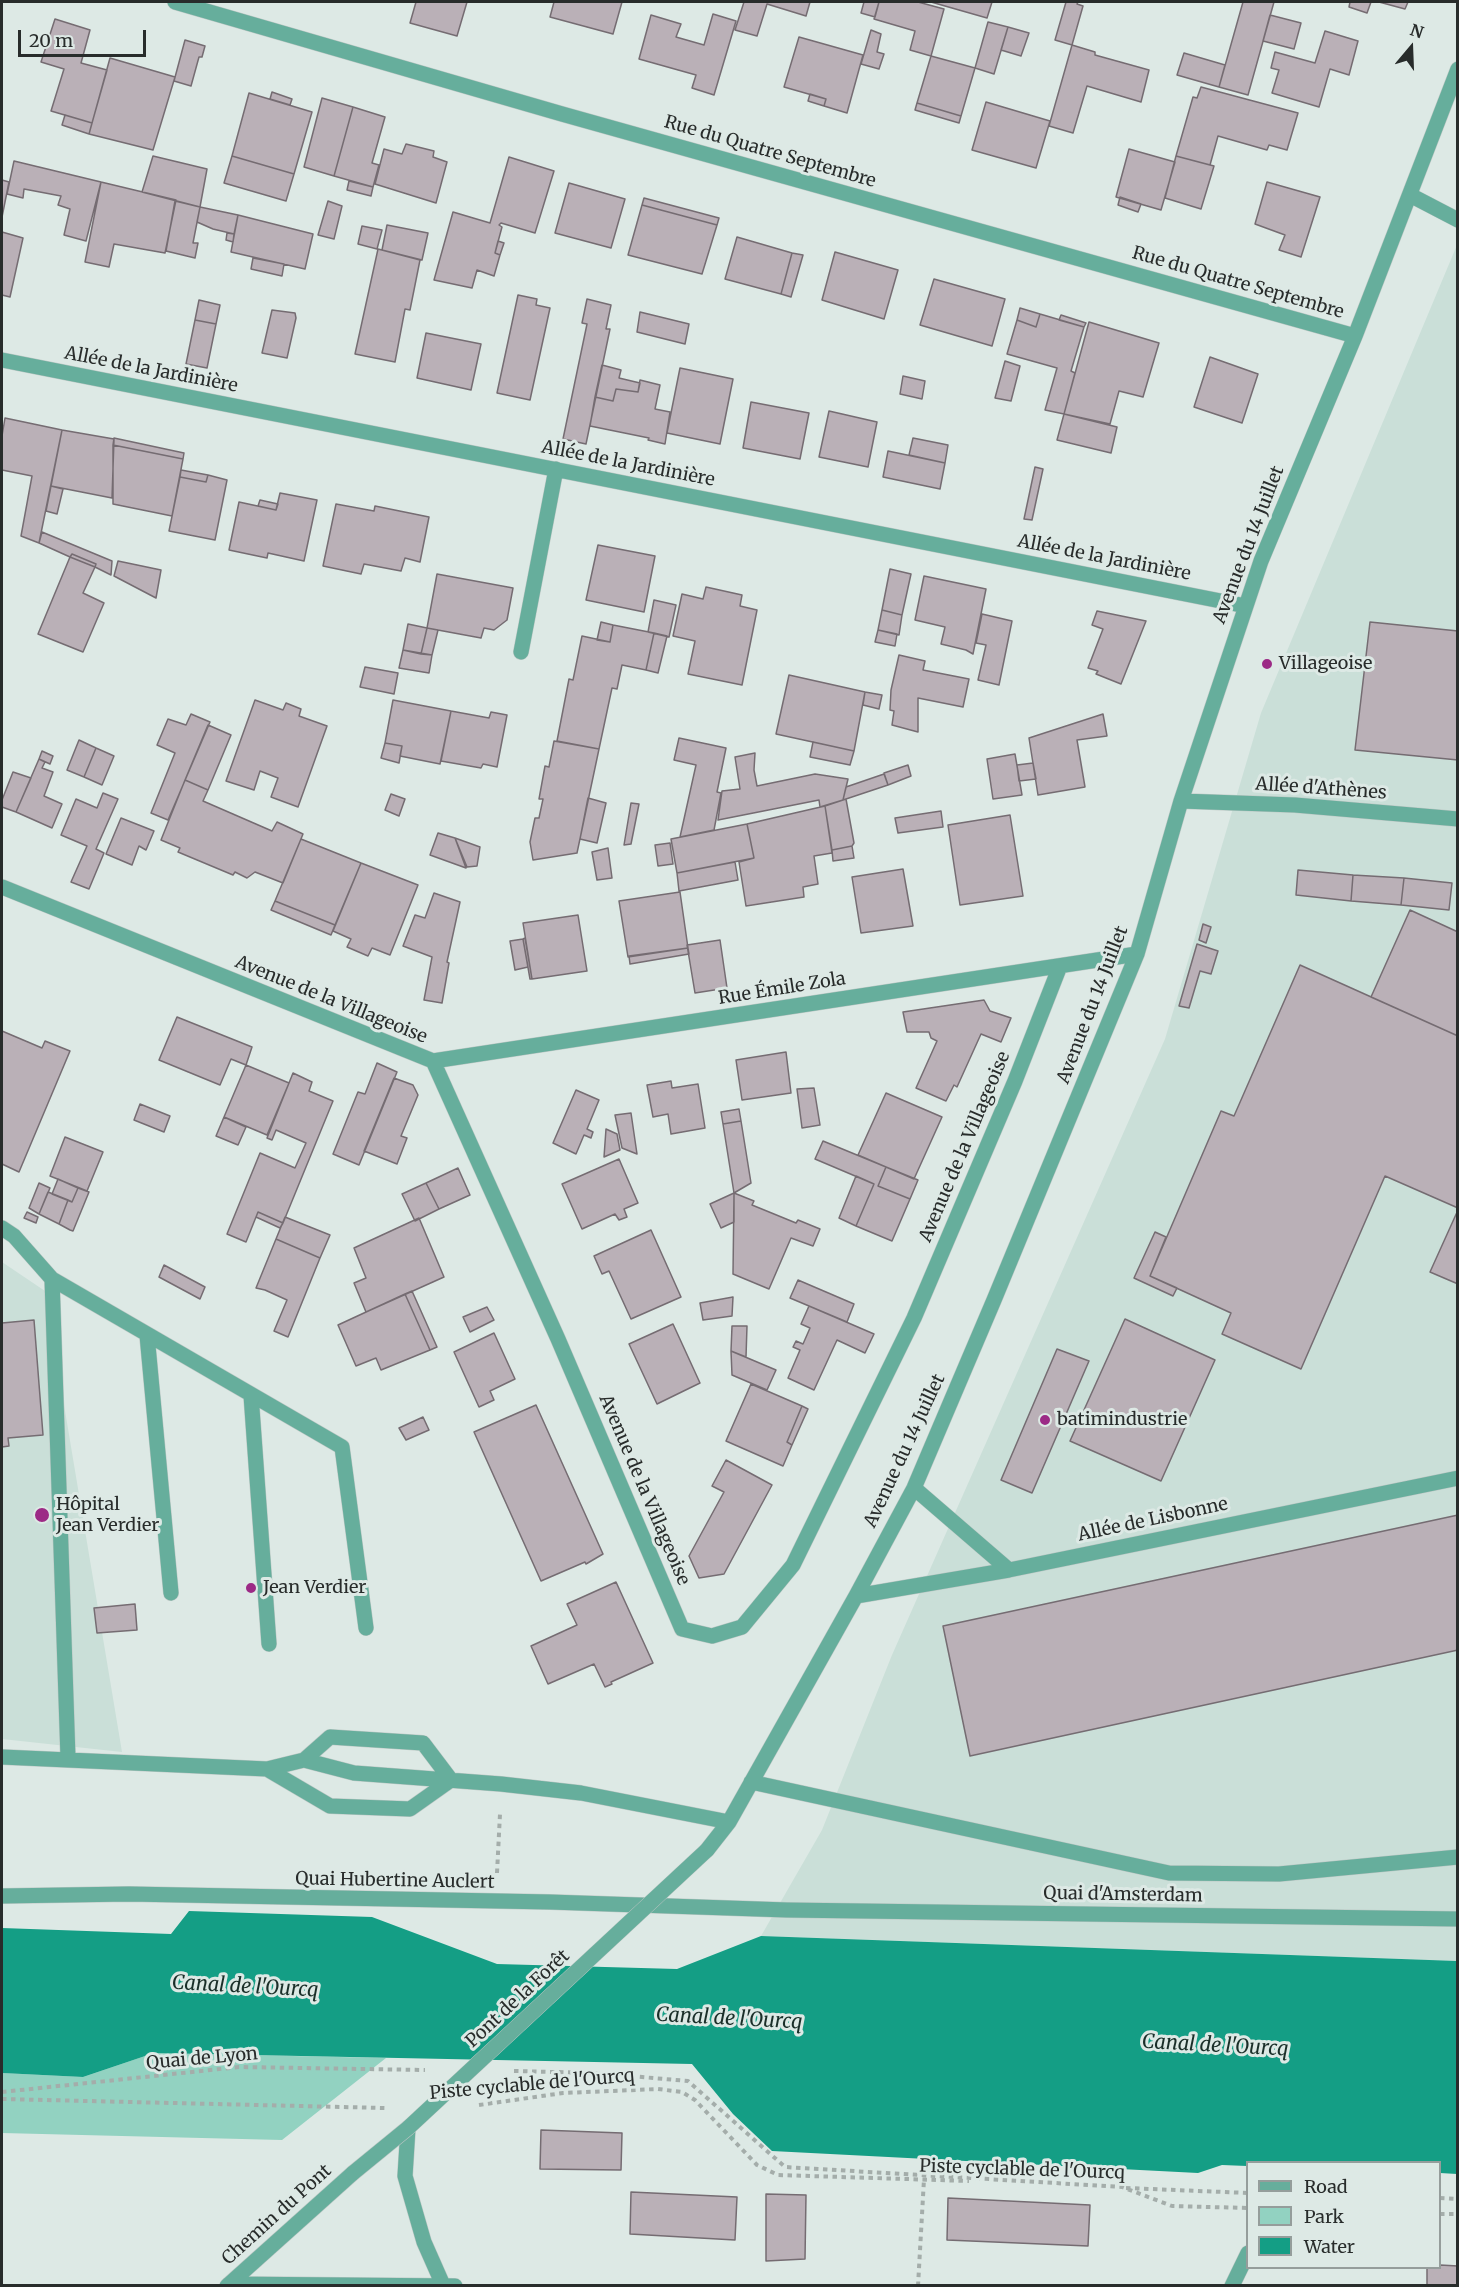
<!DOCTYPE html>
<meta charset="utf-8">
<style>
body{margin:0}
#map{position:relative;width:1459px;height:2287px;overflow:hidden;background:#dde9e5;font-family:Merriweather,serif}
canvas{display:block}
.frame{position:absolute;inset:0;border:3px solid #282c2b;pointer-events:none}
.legend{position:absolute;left:1246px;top:2161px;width:195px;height:108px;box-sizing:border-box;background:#dde9e5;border:2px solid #959d9b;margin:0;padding:8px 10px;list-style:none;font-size:18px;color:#282c2b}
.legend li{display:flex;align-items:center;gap:12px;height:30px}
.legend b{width:30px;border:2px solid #959d9b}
.north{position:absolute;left:1381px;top:18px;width:60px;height:60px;-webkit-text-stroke:4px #dde9e5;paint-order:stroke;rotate:19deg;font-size:16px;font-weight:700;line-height:24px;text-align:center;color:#282c2b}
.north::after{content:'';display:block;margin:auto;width:21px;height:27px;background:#282c2b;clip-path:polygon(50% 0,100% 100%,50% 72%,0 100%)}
.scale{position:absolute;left:18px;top:30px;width:128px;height:27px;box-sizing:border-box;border:3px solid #282c2b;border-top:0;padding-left:8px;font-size:18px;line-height:21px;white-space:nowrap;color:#282c2b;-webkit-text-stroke:4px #dde9e5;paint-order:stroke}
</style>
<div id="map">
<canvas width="1459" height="2287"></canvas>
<div class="frame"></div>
<ul class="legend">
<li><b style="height:8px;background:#66ae9c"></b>Road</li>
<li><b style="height:16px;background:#92d2c1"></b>Park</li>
<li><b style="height:16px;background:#149e85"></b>Water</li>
</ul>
<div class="north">N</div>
<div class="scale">20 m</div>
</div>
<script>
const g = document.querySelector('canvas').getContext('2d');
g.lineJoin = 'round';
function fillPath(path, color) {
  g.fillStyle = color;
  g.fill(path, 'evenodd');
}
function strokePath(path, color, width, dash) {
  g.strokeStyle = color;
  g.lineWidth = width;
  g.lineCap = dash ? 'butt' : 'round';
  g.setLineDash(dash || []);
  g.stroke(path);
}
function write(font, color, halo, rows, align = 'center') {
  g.font = font + ' Merriweather,serif';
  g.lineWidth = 6;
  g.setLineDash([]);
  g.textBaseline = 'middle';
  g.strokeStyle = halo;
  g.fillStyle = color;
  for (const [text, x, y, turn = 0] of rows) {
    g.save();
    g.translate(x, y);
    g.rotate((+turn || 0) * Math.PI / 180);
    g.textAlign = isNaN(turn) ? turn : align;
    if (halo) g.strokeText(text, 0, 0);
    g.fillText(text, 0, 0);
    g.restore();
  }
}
const built = new Path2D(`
 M1457,245V1961L761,1936L822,1830L892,1655L1165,1039L1261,713Z
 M2,1262L45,1291L122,1752L2,1739Z`);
const green = new Path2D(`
 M154,2053L386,2058L282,2140L2,2133V2073L83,2077Z`);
const water = new Path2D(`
 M189,1911L372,1917L497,1964L677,1969L761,1936L1457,1961V2174L1440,2173V2162H1248L1247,2166L1222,2165L1198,2173L772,2151L733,2114L692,2064L154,2053L83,2077L2,2073V1928L171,1934Z`);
const building = new Path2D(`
 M416,2H467L457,36L410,23Z
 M554,2H622L613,34L550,17Z
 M744,2H810L806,16L767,4L757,36L735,30Z
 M864,2H879L875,17L861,13Z
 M879,2H918L944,9L931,56L910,50L915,31L874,19Z
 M931,2H992L987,18Z
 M1066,2H1078L1077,4L1083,6L1072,45L1055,40Z
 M1243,2H1274L1248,95L1219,87Z
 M1350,2H1371L1367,13L1349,7Z
 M1379,2H1408L1405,9Z
 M713,14L736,21L714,95L692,88L696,75L639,59L651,15L681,24L676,37L704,45Z
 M1270,15L1301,23L1294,49L1263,41Z
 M55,19L90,30L81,63L107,70L92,123L51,111L64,69L41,62Z
 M988,22L1008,27L994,74L975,68Z
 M1008,27L1029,33L1021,56L1001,50Z
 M871,30L881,34L877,52L884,54L879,69L861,64Z
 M1325,31L1358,41L1349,75L1330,69L1319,107L1272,93L1279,70L1271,68L1275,52L1315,63Z
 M799,37L863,55L847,113L824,106L826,99L784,87Z
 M185,40L205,46L202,57H199L191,86L174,81Z
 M1072,45L1095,52V55L1149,70L1141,102L1087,86L1073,133L1049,126Z
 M1184,53L1225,65L1219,87L1177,75Z
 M931,56L975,68L961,116L917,103Z
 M110,58L175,77L153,150L89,134Z
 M1201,87L1298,113L1287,150L1269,145L1267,150L1218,136L1210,165L1176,156L1193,97L1197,98Z
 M272,92L292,99L290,105L270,99Z
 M249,93L312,112L294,174L232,156Z
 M810,94L826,99L824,106L808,101Z
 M322,98L353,107L334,176L304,167Z
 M986,102L1050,121L1036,168L972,150Z
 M917,103L961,116L959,123L915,110Z
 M353,107L385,117L372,163L379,165L373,187L334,176Z
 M65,115L92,123L89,134L62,125Z
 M406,144L434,151L433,157L447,162L436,203L375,184L384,149L402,154Z
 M1129,149L1175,162L1161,210L1116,197Z
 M153,156L207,169L200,207L142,192Z
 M232,156L294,174L286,201L224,183Z
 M1176,156L1214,166L1201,209L1165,198Z
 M509,157L554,171L535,233L501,223L499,225L502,227L495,253L500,255L494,276L477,270L472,288L434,280L453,212L490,223Z
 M14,161L101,182L86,241L64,235L70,209L58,205L61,196L24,189L23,198L7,194Z
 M2,180L9,182L2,217Z
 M349,181L373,187L371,196L347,190Z
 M101,182L176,200L165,253L114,244L109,267L85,262Z
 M1267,182L1320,197L1301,257L1279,250L1285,235L1255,224Z
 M569,183L625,199L611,248L555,233Z
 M1120,197L1141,204L1138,212L1118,205Z
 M644,198L719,218L717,225L642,205Z
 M175,201L200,207L193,243H198L195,258L166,251Z
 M328,201L342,206L334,239L318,235Z
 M642,205L717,225L702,274L628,255Z
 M200,207L238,215L234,234L213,229L197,222Z
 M238,215L313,234L305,269L231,252Z
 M387,225L428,233L422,260L382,250Z
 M362,226L382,230L377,249L358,244Z
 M2,232L23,238L10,297L2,295Z
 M227,233L234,234L233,242L226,240Z
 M737,237L792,253L781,294L725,279Z
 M498,241L504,243L500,255L495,253Z
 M378,249L420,260L410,310L405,309L395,362L355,354Z
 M835,252L898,270L884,319L822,300Z
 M792,253L803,255L791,297L781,294Z
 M253,258L284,264L282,276L251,269Z
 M934,279L1005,299L992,346L920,325Z
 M518,295L537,299L536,305L550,308L530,400L497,393Z
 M587,299L611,305L606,329H610L586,444L563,439L587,324L582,323Z
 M199,300L220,305L216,324L195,320Z
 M1020,308L1040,314L1036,327L1017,320Z
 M272,310L295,313L296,318L287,358L262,353Z
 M640,312L689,324L685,344L637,332Z
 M1040,314L1084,327L1071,371L1075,373L1064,414L1045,410L1057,368L1007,354L1017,320L1036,327Z
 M1061,315L1086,323L1084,327L1059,320Z
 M195,320L216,324L207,368L186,364Z
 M1089,322L1159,343L1143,397L1119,391L1110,424L1064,414Z
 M426,333L481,344L471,390L417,378Z
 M1210,357L1258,374L1242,423L1194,407Z
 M1005,361L1020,366L1011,401L995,398Z
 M602,365L621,370L619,378L640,383L638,392L616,389L613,401L595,397Z
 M680,368L733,379L720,444L667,433Z
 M903,376L925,381L922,399L900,394Z
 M640,380L660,385L655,409L670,412L665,444L648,440L649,438L590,426L595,397L613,401L616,389L638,392Z
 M751,402L809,413L800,459L743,448Z
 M829,411L877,422L868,467L819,457Z
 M1064,414L1117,427L1111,453L1057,440Z
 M5,418L62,430L39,543L21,536L32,476L2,470V436Z
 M62,430L114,439L112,498L51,486Z
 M114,438L184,453L183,459L113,445Z
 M913,438L948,445L945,463L909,455Z
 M113,445L183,459L172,516L113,504Z
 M888,451L945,463L940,489L883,477Z
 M1035,467L1043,469L1032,520L1024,519Z
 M181,470L208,475L206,482L180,477Z
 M208,475L227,480L215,540L169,531L180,477L206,482Z
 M51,486L63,489L57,514L46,511Z
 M280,493L317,500L304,561L268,553L267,558L229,550L239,502L276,510Z
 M260,500L278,504L276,510L258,506Z
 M336,504L374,511L375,506L429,517L420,562L405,558L401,571L364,564L361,574L323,566Z
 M42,532L112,561L111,575L95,567L96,564L72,554L70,557L39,543Z
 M598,545L655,556L644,612L586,600Z
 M72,554L96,564L95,567L70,557Z
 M70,557L95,567L83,593L104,603L83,652L38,634Z
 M118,561L161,570L156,598L114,576Z
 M890,569L911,574L902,615L882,610Z
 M437,574L513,588L507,620L494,630L484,628L481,638L427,628Z
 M924,576L986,589L973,654L966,650L941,644L945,627L915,620Z
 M706,587L742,595L740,606L757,610L742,685L688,674L695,641L673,636L682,594L703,599Z
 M654,600L676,605L669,637L648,632Z
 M882,610L902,615L899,635L878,630Z
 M1097,611L1146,621L1121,684L1096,674L1098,671L1088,668L1103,629L1092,625Z
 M982,614L1012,621L999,685L978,680L986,645L976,643Z
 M601,622L613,625L610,642L597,640Z
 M1370,622L1458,631V760L1355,750Z
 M408,624L427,628L421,654L403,650Z
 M613,625L654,633L646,670L622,665L617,689L612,688L599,749L557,741L569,679L573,680L582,636L610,642Z
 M427,628L438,630L432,655L421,654Z
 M878,630L897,634L895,646L875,642Z
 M654,633L667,636L658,673L646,670Z
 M403,650L432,655L429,673L399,668Z
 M899,655L925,661L923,670L969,679L963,707L918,698V732L892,725L894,711L890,710L891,690Z
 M365,667L398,673L394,694L360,687Z
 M789,675L865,692L854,751L776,734Z
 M865,692L882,695L879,709L863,705Z
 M255,700L283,710L286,703L301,709L299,716L327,726L298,807L271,797L278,778L260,771L254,790L226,781Z
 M393,700L451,711L440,764L400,756L402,746L385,743Z
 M451,711L489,718L491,712L507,715L497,767L483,764L481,768L441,761Z
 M191,714L210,722L168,820L151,813L175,753L157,745L168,719L186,725Z
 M1103,714L1107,736L1077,740L1085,787L1038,795L1029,738Z
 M208,725L231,735L208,790L185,780Z
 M679,738L726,748L717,792L721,793L714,830L680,837L696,765L674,760Z
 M79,740L96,748L84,777L67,770Z
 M554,741L599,749L577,853L533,860L530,842L535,818H539L543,799H539L545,766L549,767Z
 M813,742L854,751L850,765L810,757Z
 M385,743L402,746L399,763L381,758Z
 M96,748L114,756L102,785L84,777Z
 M42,751L53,756L50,764L39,759Z
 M755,753L754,770L757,786L815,774L848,779L843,800L820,807L819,800L718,820L722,791L740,789L735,757Z
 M1015,754L1022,795L993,799L987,759Z
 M39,759L45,762L42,768L53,772L44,796L62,804L52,828L16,812Z
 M1033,763L1036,779L1019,781L1017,765Z
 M908,765L911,776L888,785L884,773Z
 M13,772L31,778L16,812L2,807V800Z
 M884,774L888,785L843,800L846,787Z
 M185,780L208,790L203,801L272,831L277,822L303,834L283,883L255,872L247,878L235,872L233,875L178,852L180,848L161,840Z
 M103,793L118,799L96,849L104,853L89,889L71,882L87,846L61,835L76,799L97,808Z
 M391,794L405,799L399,816L385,810Z
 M588,798L606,803L597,843L580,839Z
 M846,799L854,843L852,846L832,850L825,806Z
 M631,803L639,804L631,844L624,845Z
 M825,806L832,853L814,856L818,884L803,887L804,897L746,906L739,862L754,858L747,824Z
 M941,811L943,827L898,833L895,818Z
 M1010,815L1023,896L960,905L948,825Z
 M121,818L154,831L146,850L139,846L132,865L106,854Z
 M747,824L754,858L677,873L671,839Z
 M438,833L455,838L466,868L430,855Z
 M455,838L480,847L477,866L467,867Z
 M301,839L361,863L335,925L275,901Z
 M670,843L673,864L658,866L655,845Z
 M852,846L854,858L833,861L832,850Z
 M608,848L612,878L597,880L592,852Z
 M735,862L738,880L679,891L677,873Z
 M361,863L418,885L390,955L372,948L368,956L347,947L351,939L333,931Z
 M903,869L913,926L861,933L852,877Z
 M1298,870L1353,875L1351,901L1296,895Z
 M1353,875L1404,878L1401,905L1351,901Z
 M1404,878L1452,883L1449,910L1401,905Z
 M680,892L688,948L628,957L619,901Z
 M434,893L460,902L447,962L449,963L442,1003L424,1000L432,957L403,946L415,915L425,918Z
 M275,901L335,925L331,935L271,910Z
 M1410,910L1458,932V1036L1371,997Z
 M578,915L587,971L532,979L523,923Z
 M1203,924L1211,927L1206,943L1199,940Z
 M525,938L532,979H530L523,939Z
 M523,939L528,967L515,970L510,941Z
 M720,940L727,988L695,993L687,945Z
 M1197,944L1218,951L1211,974L1200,971L1189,1008L1179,1006Z
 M688,948L689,954L630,964L629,956Z
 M1300,965L1458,1036V1208L1385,1176L1301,1369L1222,1334L1231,1313L1150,1276L1221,1111L1234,1116Z
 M984,1000L990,1011L1011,1018L1001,1042L981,1034L957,1087L954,1085L946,1101L916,1088L937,1041L931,1038L929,1032H907L903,1012Z
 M177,1017L252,1047L246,1065L231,1059L220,1085L159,1060Z
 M2,1031L42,1048L45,1041L70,1051L19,1172L2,1164Z
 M786,1052L791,1093L742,1100L736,1060Z
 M377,1063L397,1072L359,1165L333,1154L358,1092L365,1094Z
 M246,1065L289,1083L267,1135L224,1117Z
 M293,1073L312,1082L309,1091L333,1101L283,1223L258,1212L246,1242L227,1234L260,1153L295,1168L306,1143L276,1130L272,1140L267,1138Z
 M394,1078L413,1085L418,1095L401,1136L407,1138L397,1164L364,1151Z
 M671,1081L672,1088L698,1084L705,1128L671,1134L668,1114L653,1117L647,1085Z
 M814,1088L820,1125L802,1128L797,1089Z
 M576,1090L599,1100L587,1129L593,1132L591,1138L584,1135L576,1154L553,1143Z
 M886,1093L942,1117L914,1179L858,1155Z
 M140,1104L170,1116L164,1132L134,1120Z
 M739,1109L741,1121L723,1124L721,1112Z
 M631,1113L637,1154L622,1148L615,1115Z
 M224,1117L246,1127L238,1145L216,1136Z
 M741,1121L751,1183L734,1193L723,1124Z
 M606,1129L617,1134L620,1150L604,1157Z
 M65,1137L103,1152L87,1191L50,1176Z
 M823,1141L886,1167L878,1186L910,1199L892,1241L856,1226L874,1184L815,1159Z
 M619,1159L638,1203L624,1209L627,1217L619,1220L615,1214L582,1229L562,1184Z
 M886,1167L918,1180L910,1199L878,1186Z
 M458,1168L470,1195L439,1209L426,1183Z
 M856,1176L874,1184L856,1226L839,1218Z
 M58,1179L78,1188L72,1202L52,1194Z
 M39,1183L50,1188L39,1214L29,1208Z
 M426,1183L439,1209L415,1221L402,1194Z
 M78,1188L89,1192L73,1231L70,1230L59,1224L68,1200L72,1202Z
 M48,1192L68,1200L59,1224L39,1214Z
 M734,1193V1222L721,1228L710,1204Z
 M734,1193L754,1201L752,1205L796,1223L798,1220L820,1229L813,1246L791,1238L769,1289L733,1274Z
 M1458,1210V1284L1430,1272Z
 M27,1212L38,1217L36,1223L24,1218Z
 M258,1212L283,1223L280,1228L256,1217Z
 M285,1217L330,1235L320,1258L276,1239Z
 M419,1218L444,1277L366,1312L354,1283L366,1278L354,1248Z
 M651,1230L681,1297L631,1319L609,1271L602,1274L594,1256Z
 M1155,1232L1166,1237L1150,1276L1177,1288L1173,1296L1134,1278Z
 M276,1239L320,1258L288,1337L274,1331L287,1300L265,1290L256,1288Z
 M164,1265L205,1287L200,1299L159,1277Z
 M798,1280L854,1304L847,1322L790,1298Z
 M412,1291L437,1347L430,1350L405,1294Z
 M405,1294L430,1350L381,1370L376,1358L356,1366L338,1325Z
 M733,1297L732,1316L703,1320L700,1303Z
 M809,1306L874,1334L865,1353L837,1340L814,1390L788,1378L800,1350L793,1347L796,1341L803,1344L810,1328L801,1324Z
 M487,1307L494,1320L470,1332L463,1317Z
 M1125,1319L1215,1360L1161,1481L1070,1441Z
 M34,1320L43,1435L8,1438L9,1446L2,1447V1323Z
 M673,1324L700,1383L657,1404L629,1344Z
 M732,1326H747L746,1357L731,1351Z
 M494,1333L515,1379L490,1391L494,1400L479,1407L454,1352Z
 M1057,1349L1089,1361L1032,1493L1001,1480Z
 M731,1351L776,1370L767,1390L732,1375Z
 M751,1384L802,1406L787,1442L792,1445L783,1466L726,1441Z
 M536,1405L603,1554L586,1564L585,1562L541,1581L474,1432Z
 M802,1406L808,1409L792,1445L787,1442Z
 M423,1417L429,1430L406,1440L399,1428Z
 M726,1460L772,1485L724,1574L699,1578L689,1556L724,1492L712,1486Z
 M1458,1515V1650L970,1756L943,1626Z
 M616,1582L653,1663L611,1682L612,1684L605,1687L594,1664L548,1684L531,1646L577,1625L567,1604Z
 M135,1604L137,1630L97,1633L94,1608Z
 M541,2130L622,2133L621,2170L540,2169Z
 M631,2192L737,2197L735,2240L630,2234Z
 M766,2194L806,2195L805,2259L766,2261Z
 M948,2198L1090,2205L1088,2246L947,2240Z
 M1440,2265L1458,2266V2286H1427V2268H1440Z`);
const path = new Path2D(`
 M497,1873L500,1814
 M514,2071L595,2073L688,2081L785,2167L1122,2187L1172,2206L1248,2208
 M2,2092L239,2067L425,2070
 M2,2099L385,2108
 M479,2105L563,2093L658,2089L682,2092L695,2100L757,2165L778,2175L969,2181
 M1126,2188L1248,2193
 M1440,2198L1458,2199
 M1440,2214H1458
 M918,2286L924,2179`);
const minor = new Path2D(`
 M175,2L562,114L1355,336
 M1410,195L1458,220
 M2,360L1246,606
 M521,652L556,469
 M1181,801L1295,805L1458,819
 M2,887L433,1061L558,1339L682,1629L712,1636L742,1627L793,1565L914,1318L1015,1081L1060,966
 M433,1061L1137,954
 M2,1228L14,1236L52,1279L68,1758
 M52,1279L342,1447L366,1628
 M147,1335L171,1593
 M251,1395L269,1644
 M914,1488L1009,1570
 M856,1596L1009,1570L1458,1478
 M2,1757L267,1769L304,1760L330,1737L423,1743L451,1780
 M304,1760L354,1773L501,1784L581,1793L729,1822
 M267,1769L330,1806L410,1809L451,1780
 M751,1782L1169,1873L1279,1874L1458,1857
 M707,1850L729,1822L856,1596L914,1488L994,1300L1137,954L1181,801L1261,561L1355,336L1458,69
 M2,1896L129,1894L550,1902L787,1910L1458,1919
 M408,2128L405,2176L424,2242L443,2285
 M229,2284L455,2286
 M227,2286L353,2173
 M1232,2286L1248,2253`);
const minorBridge = new Path2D(`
 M353,2173L408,2128L707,1850`);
const markers = [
 [1267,664,6,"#9c2a86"],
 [1045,1420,6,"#9c2a86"],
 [42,1515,8,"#9c2a86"],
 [251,1588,6,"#9c2a86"]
];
const streetNames = [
 ["Rue du Quatre Septembre",770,152,16],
 ["Rue du Quatre Septembre",1238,283,16],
 ["Allée de la Jardinière",151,370,11],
 ["Allée de la Jardinière",628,464,11],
 ["Avenue du 14 Juillet",1249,545,-69],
 ["Allée de la Jardinière",1104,558,11],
 ["Allée d'Athènes",1321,789,4],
 ["Rue Émile Zola",782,989,-9],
 ["Avenue de la Villageoise",331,1000,22],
 ["Avenue du 14 Juillet",1093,1005,-69],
 ["Avenue de la Villageoise",965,1147,-67],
 ["Avenue du 14 Juillet",905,1451,-65],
 ["Avenue de la Villageoise",644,1490,67],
 ["Allée de Lisbonne",1153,1520,-12],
 ["Quai Hubertine Auclert",395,1881,1],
 ["Quai d'Amsterdam",1123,1895,1],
 ["Pont de la Forêt",518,1999,-43],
 ["Quai de Lyon",202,2059,-5],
 ["Piste cyclable de l'Ourcq",532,2085,-5],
 ["Piste cyclable de l'Ourcq",1022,2170,2],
 ["Chemin du Pont",277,2215,-42]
];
const poiNames = [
 ["Villageoise",1279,664],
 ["batimindustrie",1057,1420],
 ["Hôpital",56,1505],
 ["Jean Verdier",56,1526],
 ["Jean Verdier",263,1588]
];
const waterNames = [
 ["Canal de l'Ourcq",245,1987,3],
 ["Canal de l'Ourcq",729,2019,3],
 ["Canal de l'Ourcq",1215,2046,3]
];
fillPath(built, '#cadfd8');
fillPath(green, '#92d2c1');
fillPath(water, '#149e85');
fillPath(building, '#bab0b7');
strokePath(building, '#756c72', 1.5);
strokePath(minor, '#bcc7c4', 16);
strokePath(path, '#a4adaa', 4, [4.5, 4.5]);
strokePath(minor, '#66ae9c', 15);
strokePath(minorBridge, '#bcc7c4', 16, []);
strokePath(minorBridge, '#66ae9c', 15);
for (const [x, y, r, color] of markers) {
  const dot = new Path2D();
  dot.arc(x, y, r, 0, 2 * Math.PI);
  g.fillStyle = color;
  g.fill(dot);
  strokePath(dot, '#dde9e5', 2);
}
write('18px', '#282c2b', '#dde9e5', streetNames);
write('18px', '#282c2b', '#dde9e5', poiNames, 'left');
write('italic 20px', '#1a2f29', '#dde9e5', waterNames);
</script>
